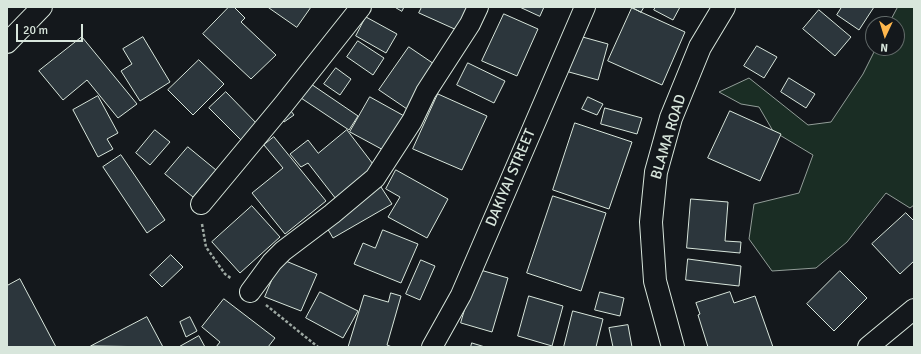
<!DOCTYPE html>
<style>
body{margin:0}
#map{position:relative;width:921px;height:354px;overflow:hidden;background:#14181c;font-family:Signika,sans-serif}
canvas{display:block}
.frame{position:absolute;inset:0;border:8px solid #d8e6dc;pointer-events:none}
.north{position:absolute;left:865px;top:16px;width:40px;height:40px;box-sizing:border-box;background:#14181c;border:1px solid #626a69;border-radius:50%;rotate:184deg;font-size:11px;font-weight:700;line-height:16px;text-align:center;color:#d8e6dc}
.north::after{content:'';display:block;margin:auto;width:14px;height:18px;background:#ffb74d;clip-path:polygon(50% 0,100% 100%,50% 72%,0 100%)}
.scale{position:absolute;left:16px;top:24px;width:67px;height:18px;box-sizing:border-box;border:2px solid #d8e6dc;border-top:0;padding-left:5px;font-size:12px;line-height:14px;white-space:nowrap;color:#d8e6dc;-webkit-text-stroke:3px #14181c;paint-order:stroke}
</style>
<div id="map">
<canvas width="921" height="354"></canvas>
<div class="frame"></div>
<div class="north">N</div>
<div class="scale">20 m</div>
</div>
<script>
const g = document.querySelector('canvas').getContext('2d');
g.lineJoin = 'round';
function fillPath(path, color) {
  g.fillStyle = color;
  g.fill(path, 'evenodd');
}
function strokePath(path, color, width, dash) {
  g.strokeStyle = color;
  g.lineWidth = width;
  g.lineCap = dash ? 'butt' : 'round';
  g.setLineDash(dash || []);
  g.stroke(path);
}
function write(font, color, halo, rows, align = 'center') {
  g.font = font + ' Signika,sans-serif';
  g.lineWidth = 3;
  g.setLineDash([]);
  g.textBaseline = 'middle';
  g.strokeStyle = halo;
  g.fillStyle = color;
  for (const [text, x, y, turn = 0] of rows) {
    g.save();
    g.translate(x, y);
    g.rotate((+turn || 0) * Math.PI / 180);
    g.textAlign = isNaN(turn) ? turn : align;
    if (halo) g.strokeText(text, 0, 0);
    g.fillText(text, 0, 0);
    g.restore();
  }
}
const green = new Path2D(`
 M898,7H914V205L910,208L886,193L847,242L816,268L772,271L749,239L754,204L799,193L813,155L773,131L759,107L741,104L719,92L749,78L808,125L831,122L863,74L876,48H897V24H889Z`);
const building = new Path2D(`
 M229,7H234L245,18L241,22L276,55L251,79L203,34Z
 M268,7H311L297,27Z
 M395,7H404L402,11Z
 M422,7H470L459,31L419,13Z
 M520,7H544L540,16Z
 M632,7H644L641,12Z
 M656,7H680L673,20L654,10Z
 M842,7H874L859,30L837,15Z
 M632,8L685,32L662,85L608,61Z
 M819,10L851,37L835,56L803,29Z
 M504,14L538,29L517,76L482,61Z
 M366,17L397,34L386,53L356,36Z
 M579,36L608,44L598,80L569,72Z
 M82,37L137,104L118,118L87,80L63,100L39,71Z
 M143,37L170,82L140,101L121,71L132,64L123,49Z
 M358,41L384,58L373,75L347,57Z
 M757,46L777,57L764,78L744,66Z
 M409,47L440,68L410,111L379,90Z
 M199,60L224,84L193,115L168,90Z
 M468,63L505,81L494,103L457,85Z
 M336,68L351,79L340,95L324,84Z
 M789,78L815,94L806,108L781,92Z
 M308,82L358,116L349,130L298,96Z
 M226,92L259,126L243,142L209,108Z
 M438,94L487,116L462,170L413,149Z
 M98,96L118,133L107,139L113,149L98,157L73,110Z
 M370,97L406,117L387,152L350,132Z
 M588,97L603,104L597,115L582,109Z
 M287,106L294,115L284,122L277,113Z
 M605,108L642,118L637,134L601,124Z
 M730,111L781,134L760,181L708,158Z
 M575,123L632,142L609,209L553,190Z
 M155,130L170,142L150,165L136,153Z
 M347,130L376,168L336,199L308,163L301,167L290,154L308,140L318,153Z
 M274,137L326,201L285,234L252,193L283,168L264,145Z
 M188,147L216,170L193,197L165,174Z
 M121,155L165,220L147,233L103,167Z
 M396,170L448,199L427,238L388,217L400,197L386,189Z
 M381,187L392,204L333,238L323,221Z
 M553,196L606,213L581,291L527,273Z
 M691,199L728,202L725,241L741,242L740,253L687,248Z
 M252,206L280,237L240,273L212,242Z
 M906,213L914,221V261L900,274L872,244Z
 M383,230L418,244L401,283L354,264L363,243L375,248Z
 M171,255L183,267L162,287L150,275Z
 M281,259L317,274L301,311L265,297Z
 M688,259L741,266L739,286L686,280Z
 M421,260L435,266L420,300L406,294Z
 M477,269L508,278L492,332L461,323Z
 M840,271L867,298L834,331L807,304Z
 M20,279L56,347H7V286Z
 M320,292L358,311L343,338L306,318Z
 M600,292L624,298L620,316L595,310Z
 M730,292L734,303L755,296L773,347H708L698,315L700,314L696,303Z
 M391,293L401,296L387,345L392,347H348L364,295L388,302Z
 M529,296L563,306L552,346L518,336Z
 M224,299L275,338L268,347H216L220,342L202,327Z
 M573,311L603,319L596,347H564Z
 M147,317L163,347L91,346Z
 M190,317L197,331L186,337L180,322Z
 M628,325L632,347H613L609,328Z
 M199,336L205,347H179Z
 M472,343L485,347H471Z`);
const path = new Path2D(`
 M202,224L206,247L225,274L232,279
 M266,305L318,347`);
const minor = new Path2D(`
 M7,43L42,7
 M201,204L284,104L361,7
 M250,292L272,262L283,251L332,214L375,178L412,121L426,92L470,24L478,7
 M432,347L461,295L585,7
 M868,347L914,309`);
const tertiary = new Path2D(`
 M673,347L655,281L651,222L656,172L671,118L700,47L724,7`);
const streetNames = [
 ["BLAMA ROAD",669,137,-73],
 ["DAKIYAI STREET",511,178,-67]
];
fillPath(green, '#1a2d24');
strokePath(green, '#939e99', 1);
fillPath(building, '#2c363c');
strokePath(building, '#d8e6dc', 1);
strokePath(minor, '#d8e6dc', 22);
strokePath(tertiary, '#d8e6dc', 24);
strokePath(path, '#9da8a2', 2.5, [3, 2]);
strokePath(minor, '#14181c', 20);
strokePath(tertiary, '#14181c', 22);
write('15px', '#d8e6dc', '#14181c', streetNames);
</script>
